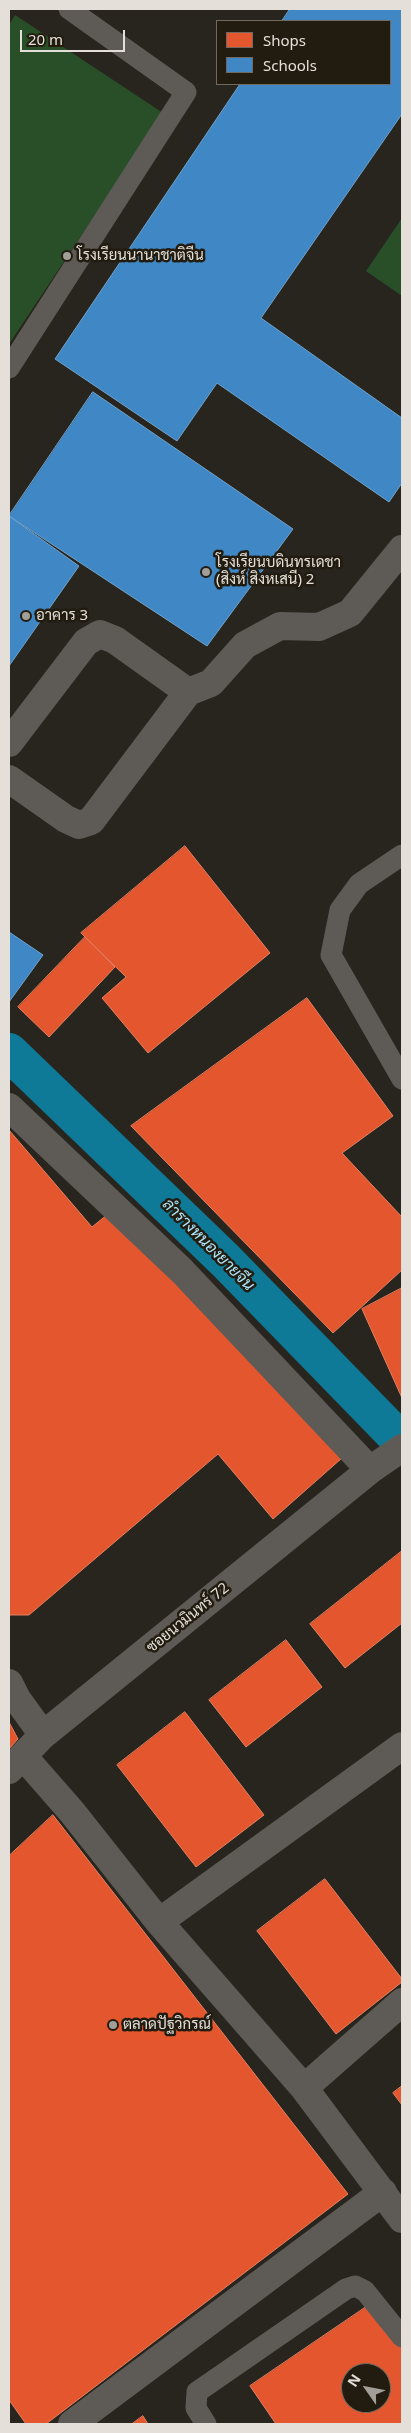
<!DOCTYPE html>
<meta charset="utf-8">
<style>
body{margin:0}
#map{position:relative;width:411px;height:2433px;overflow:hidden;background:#28251e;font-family:"Noto Sans",sans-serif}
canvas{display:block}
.frame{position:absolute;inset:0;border:10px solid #e4e0d9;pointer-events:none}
.legend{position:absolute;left:216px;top:20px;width:175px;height:65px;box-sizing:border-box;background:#221c10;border:1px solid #706a60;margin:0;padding:6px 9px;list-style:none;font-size:15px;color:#e4e0d9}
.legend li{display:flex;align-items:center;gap:10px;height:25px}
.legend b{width:25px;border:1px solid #706a60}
.north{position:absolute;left:341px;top:2363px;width:50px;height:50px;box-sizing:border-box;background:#221c10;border:1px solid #706a60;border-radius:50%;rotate:303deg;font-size:14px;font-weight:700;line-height:20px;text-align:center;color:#e4e0d9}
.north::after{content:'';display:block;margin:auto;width:18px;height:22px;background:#a29f98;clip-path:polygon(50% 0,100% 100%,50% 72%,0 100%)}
.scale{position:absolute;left:20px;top:30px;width:105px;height:22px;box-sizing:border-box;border:2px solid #e4e0d9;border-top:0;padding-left:6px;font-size:15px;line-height:18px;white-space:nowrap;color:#e4e0d9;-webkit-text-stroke:4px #221c10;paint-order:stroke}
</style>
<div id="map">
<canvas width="411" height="2433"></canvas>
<div class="frame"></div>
<ul class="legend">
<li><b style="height:14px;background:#e4572e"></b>Shops</li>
<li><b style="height:14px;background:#3f88c5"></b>Schools</li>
</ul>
<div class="north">N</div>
<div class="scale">20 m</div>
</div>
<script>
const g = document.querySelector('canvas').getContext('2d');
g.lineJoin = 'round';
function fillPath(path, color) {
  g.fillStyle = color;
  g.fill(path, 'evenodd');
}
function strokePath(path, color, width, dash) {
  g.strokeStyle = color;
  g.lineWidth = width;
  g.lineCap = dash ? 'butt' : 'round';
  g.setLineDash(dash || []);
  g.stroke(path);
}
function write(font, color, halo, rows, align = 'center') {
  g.font = font + ' "Noto Sans",Sarabun,sans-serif';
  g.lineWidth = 5;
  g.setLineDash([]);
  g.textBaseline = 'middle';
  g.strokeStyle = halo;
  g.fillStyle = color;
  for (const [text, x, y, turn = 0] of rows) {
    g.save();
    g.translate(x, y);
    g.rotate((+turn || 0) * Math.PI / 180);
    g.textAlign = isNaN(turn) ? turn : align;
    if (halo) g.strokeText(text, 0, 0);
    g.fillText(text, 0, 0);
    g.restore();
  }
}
const green = new Path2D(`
 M15,15L163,113L9,344V25Z
 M402,218V296L366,271Z`);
const shops = new Path2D(`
 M185,846L270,953L148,1053L102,998L126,977L81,933Z
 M85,937L115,967L49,1037L18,1007Z
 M307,998L393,1116L342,1153L402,1217V1270L333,1333L131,1126Z
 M9,1130L92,1227L113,1210L342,1458L273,1519L218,1454L29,1615H9Z
 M402,1288V1398L362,1309Z
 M402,1551V1623L345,1668L310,1624Z
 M286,1640L322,1687L246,1747L209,1700Z
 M185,1712L264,1815L196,1867L117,1765Z
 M9,1722L18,1739L9,1749Z
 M53,1815L348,2194L46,2424H26L9,2400V1856Z
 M325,1879L402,1979V1982L336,2034L257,1931Z
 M402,2086V2105L393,2093Z
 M372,2303L402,2348V2424H276L250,2386ZM351,2373H381V2403H351Z
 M143,2416L148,2424H132Z`);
const schools = new Path2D(`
 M290,9H402V114L261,318L402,418V483L389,502L217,383L177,441L55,359L240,84H390V21H282Z
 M93,392L293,529L207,646L9,516Z
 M9,516L79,566L9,666Z
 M9,932L43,955L9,1002Z`);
const canal = new Path2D(`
 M9,1052L226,1261L402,1442`);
const service = new Path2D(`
 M9,368L186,92L69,9
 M402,855L359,884L340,910L331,955L402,1079
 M206,2424L196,2408L197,2392L346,2289L355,2286L365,2291L402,2337`);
const minor = new Path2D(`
 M9,743L86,642L100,634L115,640L188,692
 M9,779L66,819L79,825L91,821L188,692L211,683L245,645L280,626L319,627L350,613L402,549
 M9,1107L182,1271L370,1470
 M9,1683L17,1699L43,1735
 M23,1756L72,1812L159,1922L304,2088L402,2219
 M9,1770L43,1735L370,1470L402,1448
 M159,1922L402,1746
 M304,2088L402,2002
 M72,2424L383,2192`);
const markers = [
 [67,256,5,"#a29f98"],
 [206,572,5,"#a29f98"],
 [26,616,5,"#a29f98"],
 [113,2025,5,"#a29f98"]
];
const poiNames = [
 ["โรงเรียนนานาชาติจีน",77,256],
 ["โรงเรียนบดินทรเดชา",216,563],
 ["(สิงห์ สิงหเสนี) 2",216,580],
 ["อาคาร 3",36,616],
 ["ตลาดปัฐวิกรณ์",123,2025]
];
const streetNames = [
 ["ซอยนวมินทร์ 72",188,1618,-39]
];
const waterNames = [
 ["ลำรางหนองยายจีน",208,1245,45]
];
fillPath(green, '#294f29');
fillPath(shops, '#e4572e');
strokePath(shops, '#e48061', 1);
fillPath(schools, '#3f88c5');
strokePath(schools, '#70a2cb', 1);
strokePath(canal, '#0e7a97', 38);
strokePath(service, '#5e5b56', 21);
strokePath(minor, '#5e5b56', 28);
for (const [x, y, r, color] of markers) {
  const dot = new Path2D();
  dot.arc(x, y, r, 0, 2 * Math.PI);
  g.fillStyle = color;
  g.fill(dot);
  strokePath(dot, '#221c10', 2);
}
write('15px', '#e4e0d9', '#221c10', poiNames, 'left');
write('15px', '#e4e0d9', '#221c10', streetNames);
write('italic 16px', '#ade5fa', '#221c10', waterNames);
</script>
